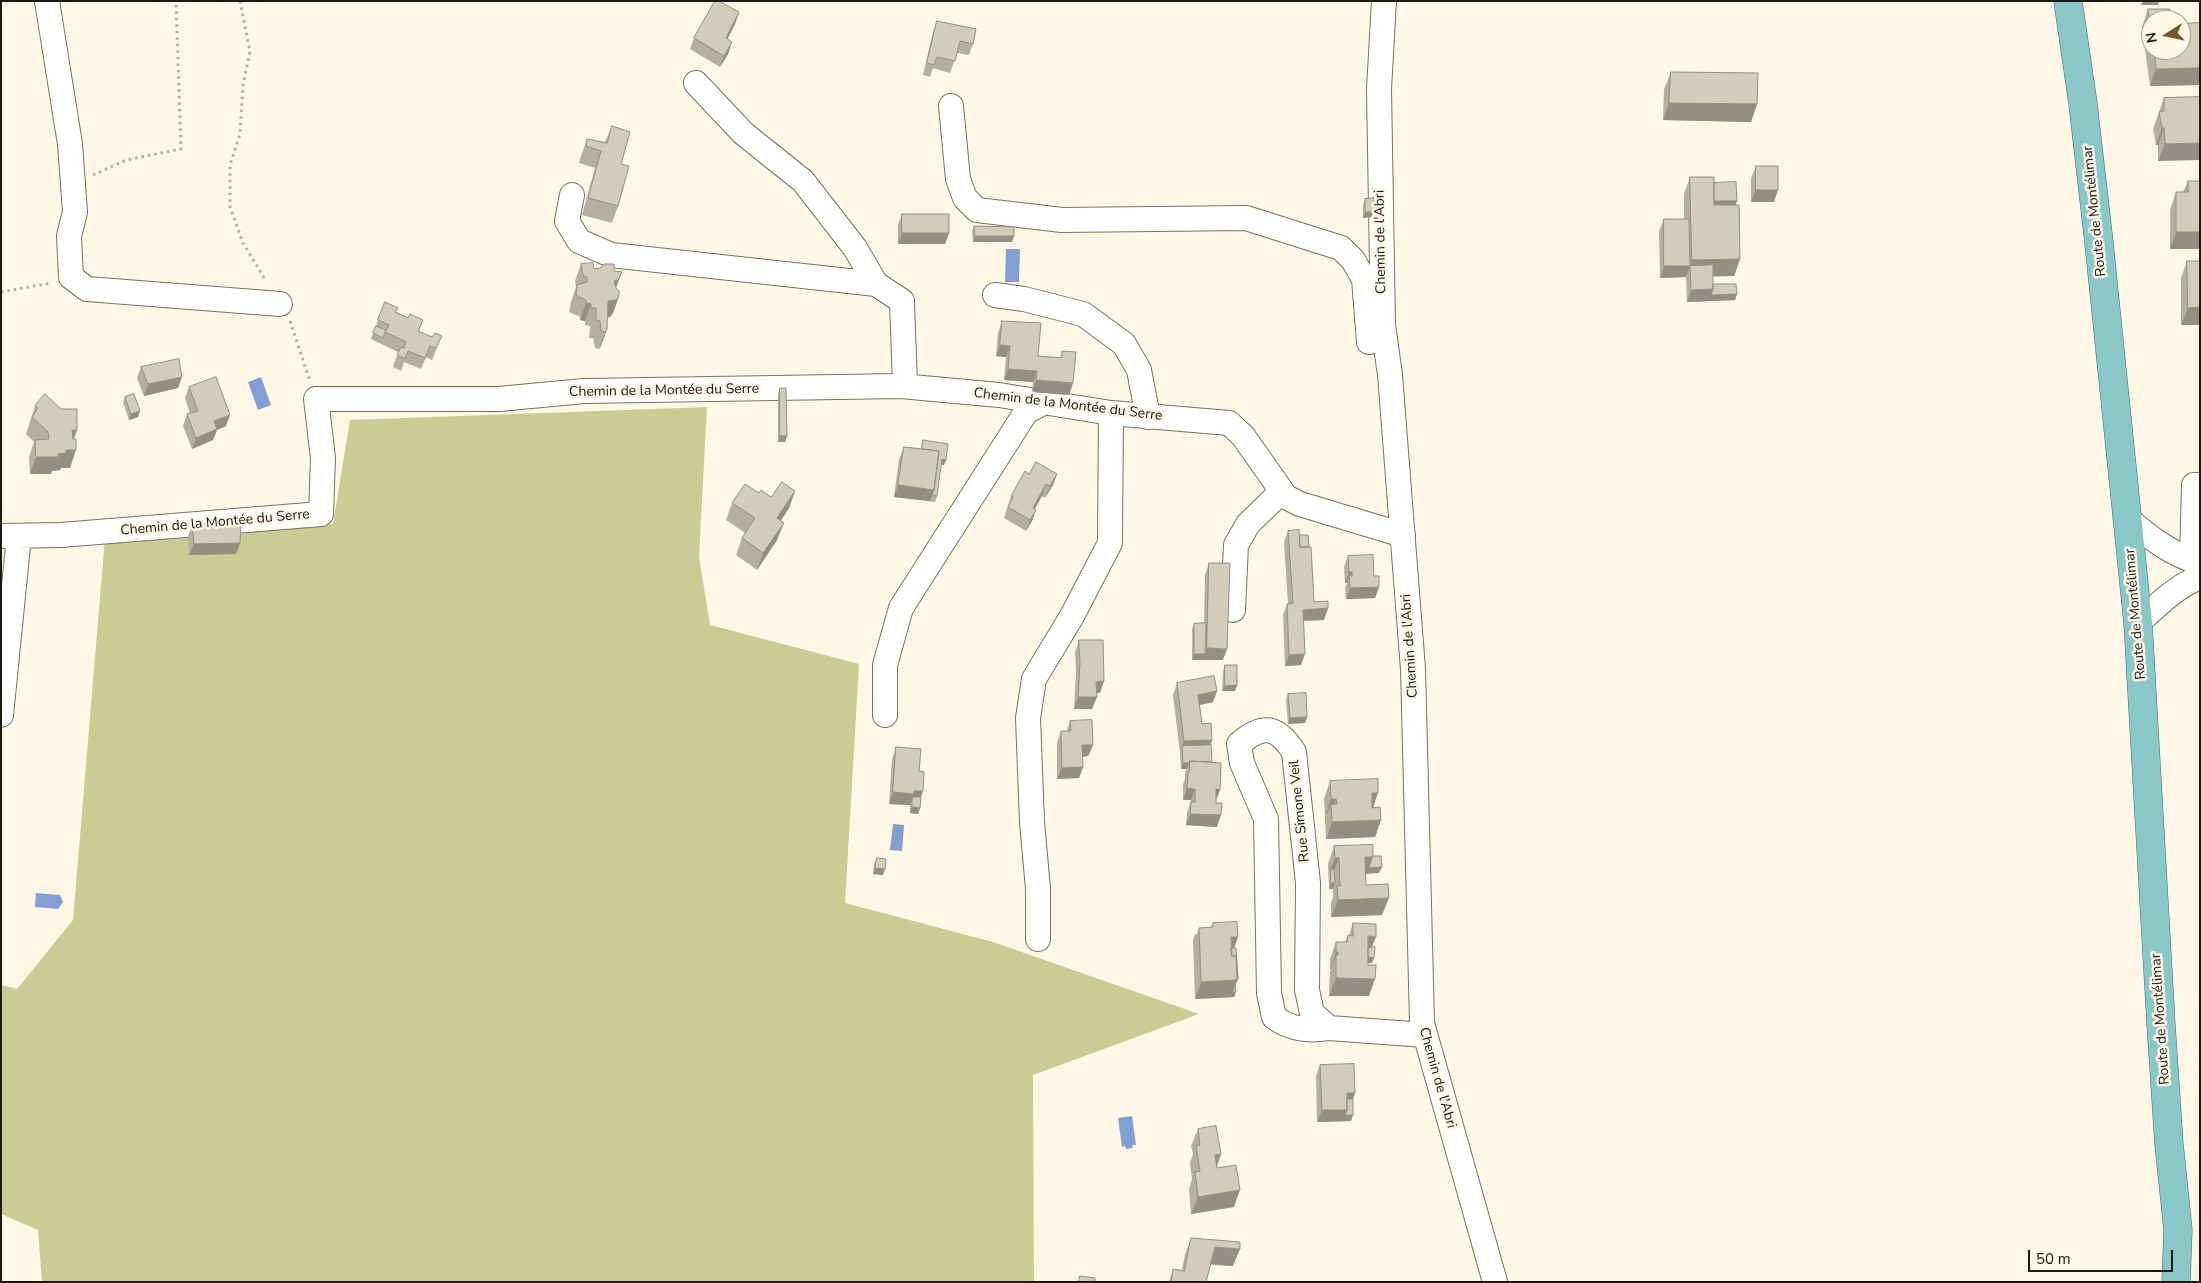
<!DOCTYPE html>
<meta charset="utf-8">
<style>
body{margin:0}
#map{position:relative;width:2201px;height:1283px;overflow:hidden;background:#fef7e6;font-family:"Nunito Sans",sans-serif}
canvas{display:block}
.frame{position:absolute;inset:0;border:2px solid #1c1911;pointer-events:none}
.north{position:absolute;left:2141px;top:10px;width:50px;height:50px;box-sizing:border-box;background:#fef7e6;border:1px solid #a49e91;border-radius:50%;rotate:260deg;font-size:14px;font-weight:700;line-height:20px;text-align:center;color:#1c1911}
.north::after{content:'';display:block;margin:auto;width:18px;height:22px;background:#75582b;clip-path:polygon(50% 0,100% 100%,50% 72%,0 100%)}
.scale{position:absolute;left:2028px;top:1250px;width:145px;height:22px;box-sizing:border-box;border:2px solid #1c1911;border-top:0;padding-left:6px;font-size:15px;line-height:18px;white-space:nowrap;color:#1c1911;-webkit-text-stroke:4px #fef7e6;paint-order:stroke}
</style>
<div id="map">
<canvas width="2201" height="1283"></canvas>
<div class="frame"></div>
<div class="north">N</div>
<div class="scale">50 m</div>
</div>
<script>
const g = document.querySelector('canvas').getContext('2d');
g.lineJoin = 'round';
function fillPath(path, color) {
  g.fillStyle = color;
  g.fill(path, 'evenodd');
}
function strokePath(path, color, width, dash) {
  g.strokeStyle = color;
  g.lineWidth = width;
  g.lineCap = dash ? 'butt' : 'round';
  g.setLineDash(dash || []);
  g.stroke(path);
}
function write(font, color, halo, rows, align = 'center') {
  g.font = font + ' "Nunito Sans",sans-serif';
  g.lineWidth = 5;
  g.setLineDash([]);
  g.textBaseline = 'middle';
  g.strokeStyle = halo;
  g.fillStyle = color;
  for (const [text, x, y, turn = 0] of rows) {
    g.save();
    g.translate(x, y);
    g.rotate((+turn || 0) * Math.PI / 180);
    g.textAlign = isNaN(turn) ? turn : align;
    if (halo) g.strokeText(text, 0, 0);
    g.fillText(text, 0, 0);
    g.restore();
  }
}
const green = new Path2D(`
 M707,407L699,557L710,625L859,664L845,903L993,942L1199,1014L1033,1075L1034,1282H42L38,1230L1,1214V985L17,989L73,920L105,538L333,524L350,420Z`);
const water = new Path2D(`
 M1006,249H1020L1019,282H1005Z
 M261,377L271,405L258,410L248,382Z
 M893,824L904,825L902,851L890,850Z
 M36,893L60,895L63,902L58,909L35,907Z
 M1132,1116L1136,1145H1132L1133,1148L1126,1149L1125,1146L1122,1147L1118,1118Z`);
const path = new Path2D(`
 M240,1L250,52L243,85L240,134L230,165V207L243,243L266,281
 M93,175L126,160L181,149L176,1
 M1,292L51,283
 M290,321L310,381`);
const minor = new Path2D(`
 M47,1L70,144L75,212L69,236L71,277L87,289L280,304
 M1384,1L1379,89L1383,325L1390,375L1413,669L1422,1023L1495,1282
 M696,83L743,133L803,181L855,248L876,284L902,301L905,386
 M951,106L958,179L965,198L977,210L1062,220L1246,218L1341,248L1353,260L1364,279L1369,342
 M572,195L567,221L579,241L611,255L876,284
 M995,295L1024,299L1083,314L1124,344L1139,370L1148,417
 M2128,519C2150,538 2171,554 2200,563
 M1,536L61,535L321,514L323,458L316,399H499L584,391L901,386L999,395L1111,413L1229,423L1243,436L1286,497L1300,504L1403,535
 M2192,560L2194,485H2200
 M1233,610L1236,545L1248,524L1282,491
 M2138,623C2157,606 2175,587 2200,577
 M1,715L19,536
 M885,715V665L901,608L1026,412L1045,402
 M1038,939V889L1032,822L1028,718L1034,679L1072,616L1110,543L1111,413
 M1329,1028L1312,1013L1307,990L1308,883L1294,752C1277,726 1263,723 1239,744L1242,763L1266,819L1269,993L1274,1017C1291,1030 1309,1031 1329,1028L1425,1035`);
const major = new Path2D(`
 M2068,1L2083,104L2099,243L2138,623L2161,1024L2169,1144L2178,1230L2176,1282`);
const wall = new Path2D(`
 M2148,9L2151,20V50H2181L2200,23V85L2150,86L2142,27Z
 M739,12L735,24L727,39L732,42L728,54L720,67L690,49L694,38Z
 M937,21L973,44L969,55L957,53L950,73L933,68L930,77L923,75L933,32Z
 M1671,72L1757,104L1751,122L1663,120L1664,89Z
 M2200,97L2158,161V145H2156L2153,129L2164,98Z
 M612,126L621,164L618,206L612,223L582,215L595,168L579,163L581,156L587,139L605,142Z
 M1756,166L1774,202H1751V178Z
 M1690,177L1714,183L1735,205L1740,259L1734,276H1713V284L1737,294L1735,300L1687,302L1686,277L1660,278L1659,231L1664,219H1684V194Z
 M2188,181H2200L2170,249V210L2176,192H2183Z
 M1365,199L1374,212L1371,217L1363,218V205Z
 M902,214L949,233L945,244H898V225Z
 M974,226L1012,242H973L972,232Z
 M2187,261L2200,325H2181V278Z
 M581,264L594,269L622,272L616,288L619,296L613,313L610,317L607,318V329L601,346L599,349L595,348L593,338H589L590,326L585,325V321L580,320V317L569,312L571,302L576,287L575,281Z
 M385,302L396,312L408,318L423,320L419,331L437,348L432,360L426,357L421,369L404,362L401,371L393,367L398,352L371,339Z
 M1002,321L1038,356L1060,358L1062,351L1069,395L1032,392L1033,382L1004,380L1006,357L996,356L998,333Z
 M141,367L178,388L144,396L137,378Z
 M189,387L226,426L217,430L213,440L192,449L183,426L187,414H190L185,398Z
 M780,388L787,436L785,442H778V394Z
 M125,397L138,417L129,420L123,402Z
 M35,406L74,439L70,468H61L60,470L52,471L51,474H30L29,457L34,442L26,434Z
 M923,440L946,460L944,465H941L937,496L935,502L894,497L899,459L904,447L921,449Z
 M1029,474H1057L1053,485L1045,498L1042,496L1035,509L1036,510L1032,521L1026,531L1004,518L1011,496Z
 M795,491L789,508L781,521L777,540L757,570L736,555L742,538L745,533L726,520L732,503L759,493L771,497Z
 M192,525L236,554L189,555L188,536Z
 M1288,531L1300,535L1314,602L1328,608L1324,620L1303,621L1301,665L1285,666L1283,615L1287,604L1288,603L1284,542Z
 M1348,556L1374,576L1379,587L1375,598L1346,599L1345,588L1347,583H1345L1344,567Z
 M1209,563L1223,660H1192V629L1194,624L1204,623L1205,575Z
 M1079,640L1100,693H1096L1092,709H1074L1076,673L1075,652Z
 M1225,665L1237,685L1235,691H1222L1223,671Z
 M1177,683L1217,691L1213,702L1200,705L1202,724L1212,740L1210,745L1216,801L1217,827L1186,825L1187,813L1191,800H1183V784L1185,779V773L1187,769H1181L1180,752L1173,695Z
 M1288,694L1307,717L1305,723L1288,724L1286,700Z
 M1070,721L1093,745L1088,756L1082,757L1083,767L1079,778L1057,779V743L1061,731H1067Z
 M896,747L919,771L921,797L920,808L918,814L910,813V805L889,804L892,759Z
 M1330,781L1374,804V807L1381,820L1375,837L1326,839L1324,799Z
 M1334,846L1373,856L1379,873L1366,874V885L1382,915L1331,917V903L1333,897V889H1329L1328,864Z
 M877,858L883,875L873,874L874,864Z
 M1213,923L1234,948L1238,979L1235,985L1236,992L1234,997L1195,999L1193,940L1195,934H1197L1199,928L1211,927Z
 M1353,923L1372,947V963H1368L1369,996H1329L1330,972L1331,969H1330V959L1336,942H1345L1348,935H1349Z
 M1320,1065L1353,1099L1351,1121L1317,1122L1316,1076Z
 M1198,1129L1221,1154L1217,1166V1168L1234,1207L1191,1214L1189,1189L1192,1179L1190,1163L1193,1154L1191,1146Z
 M1191,1238L1233,1266L1211,1265L1206,1282H1169L1173,1269L1182,1270L1185,1255Z`);
const shadedWall = new Path2D(`
 M2143,1H2159L2158,5H2141Z
 M739,12L735,24L722,50L726,38Z
 M732,42L728,54L720,67L724,56Z
 M2200,68V85L2150,86L2156,69Z
 M1669,103L1757,104L1751,122L1663,120Z
 M2162,128H2164L2158,145H2156Z
 M2200,143V160L2158,161L2165,144Z
 M1756,190H1778L1774,202H1751Z
 M1712,201H1737L1733,212L1708,213Z
 M1365,212H1374L1371,217L1363,218Z
 M2176,232H2200V249H2170Z
 M902,233H949L945,244H898Z
 M975,236H1014L1012,242H973Z
 M1740,259L1734,276L1691,277L1690,266L1692,260Z
 M1664,266H1690L1686,277L1660,278Z
 M622,272L615,289L614,281Z
 M1713,289L1737,294L1735,300L1687,302L1691,290Z
 M619,296L613,313L610,317L602,318L608,301Z
 M586,303L591,304L585,321L580,320Z
 M2200,307V325H2181L2188,308Z
 M607,329L601,346L599,349L605,332Z
 M1000,345L1010,346L1006,357L996,356Z
 M1008,369L1037,371L1033,382L1004,380Z
 M182,377L178,388L144,396L148,384Z
 M1036,380L1073,383L1069,395L1032,392Z
 M140,411L138,417L129,420L131,414Z
 M230,415L226,426L217,430L213,440L192,449L196,438L214,421Z
 M72,430H77L71,447Z
 M780,436H787L785,442H778Z
 M66,450H76L70,468H61L60,470L52,471L51,474H30L36,457L58,454Z
 M942,459L946,460L944,465H940Z
 M1057,474L1053,485L1045,498L1050,486Z
 M1046,484L1042,496L1029,519L1033,508Z
 M898,485L934,490L930,501L894,497Z
 M795,491L789,508L771,535L777,518Z
 M1036,510L1032,521L1026,531L1030,520Z
 M784,523L777,540L757,570L763,553Z
 M240,543L236,554L189,555L194,544Z
 M1349,572H1352L1349,579V576L1347,583H1345Z
 M1379,587L1375,598L1346,599L1350,588Z
 M1328,608L1324,620L1298,621L1303,610Z
 M1207,648L1227,649L1223,660H1203Z
 M1194,654H1205L1203,660H1192Z
 M1305,654L1301,665L1285,666L1289,655Z
 M1104,681L1100,693H1092L1096,682Z
 M1237,685L1235,691H1222L1225,686Z
 M1217,691L1213,702L1194,706L1198,695Z
 M1078,697H1097L1092,709H1074Z
 M1307,717L1305,723L1288,724L1290,718Z
 M1212,740L1208,751L1182,746L1184,741Z
 M1082,745H1093L1088,756L1078,757Z
 M1183,763H1189L1187,769H1181Z
 M1083,767L1079,778L1057,779L1062,768Z
 M1187,788L1195,789L1191,800H1183Z
 M1216,789L1220,790L1216,801Z
 M914,791H923L919,803L912,800L910,805L889,804L893,792Z
 M1372,793H1378L1372,810Z
 M1331,799H1336L1331,812V804L1327,815V811Z
 M912,807L920,808L918,814L910,813Z
 M1190,814L1221,815L1217,827L1186,825Z
 M1381,820L1375,837L1326,839L1332,822Z
 M1365,857H1373L1382,867L1379,873L1359,874Z
 M1335,858H1339L1332,875L1331,869Z
 M875,868L885,869L883,875L873,874Z
 M1331,883H1335L1333,889H1329Z
 M1389,898L1382,915L1331,917L1338,900Z
 M1368,936L1376,937L1369,954L1364,948Z
 M1231,937H1238L1232,954Z
 M1336,952H1338L1336,958V955L1331,969H1330Z
 M1364,957L1374,958L1372,963H1362Z
 M1336,978L1375,979L1369,996H1329Z
 M1238,979L1233,992H1236L1234,997L1195,999L1201,982Z
 M1347,1093H1355L1351,1105L1345,1099Z
 M1322,1110H1347L1353,1115L1351,1121L1317,1122Z
 M1221,1154L1215,1171V1155Z
 M1240,1190L1234,1207L1191,1214L1198,1197Z
 M1215,1247L1240,1249L1233,1266L1209,1264Z`);
const building = new Path2D(`
 M715,1H719L739,12L726,38L732,42L724,56L694,38Z
 M2148,9H2170V20H2151V30Z
 M937,21L976,29L973,44L960,41L955,61L937,57L934,65L927,63Z
 M2200,23V68L2156,69L2154,50H2181V24Z
 M1671,72L1758,73L1757,104L1669,103Z
 M2200,97V143L2165,144L2164,128H2162L2159,112L2164,111V98Z
 M612,126L630,132L621,164L629,166L618,206L588,198L601,151L586,146L587,139L607,143Z
 M1756,166H1778V190H1756Z
 M1690,177H1714V205H1739L1740,259L1692,260Z
 M2188,181H2200V232H2176V192H2188Z
 M1736,182L1737,201H1714V183Z
 M1374,198V212H1365V199Z
 M902,214H949V233H902Z
 M1664,219H1689L1690,266H1664Z
 M974,226L1014,227V236H975Z
 M2187,261H2200V307L2188,308Z
 M593,263L594,269L600,268L604,264H614V271L622,272L618,280L614,281L616,288L619,291V296L616,300L608,301L607,329L605,332L601,331L600,321L596,320V308H591V304L586,303V300L576,295L577,285L587,282V277L583,276L581,264Z
 M1713,265V289L1691,290L1690,266Z
 M1713,284H1736L1737,294L1711,295L1713,289Z
 M385,302L398,308L395,312L408,318L410,314L423,320L418,331L432,337L435,333L442,336L436,348L430,346L425,358L408,351L405,359L397,355L401,347L404,348L406,342L385,332L389,325L378,320Z
 M1002,321L1041,323L1038,356L1062,358V351L1076,352L1073,383L1036,380L1037,371L1008,369L1010,346L1000,345Z
 M376,326L386,330L383,338L373,333Z
 M179,359L182,377L148,384L141,367Z
 M216,377L230,415L214,421L217,429L196,438L187,414L198,411L189,387Z
 M780,388H786L787,436H780Z
 M45,394L61,409H77V430H72L73,439H76V450H66V453L58,454V457H36L35,440L49,439L48,432L32,417L38,408L35,406Z
 M134,394L140,411L131,414L125,397Z
 M923,440L948,444L946,460L942,459L937,496L932,495L934,490L939,451L922,449Z
 M904,447L939,451L934,490L898,485Z
 M1036,462L1057,474L1050,486L1046,484L1033,508L1036,510L1030,520L1008,507L1013,497L1011,496L1025,471L1029,474Z
 M782,482L795,491L777,518L784,523L763,553L742,538L755,518L732,503L745,484L759,493L761,490L771,497Z
 M241,522L240,543L194,544L192,525Z
 M1299,530L1300,547H1311L1314,602L1328,601V608L1303,610L1305,654L1289,655L1287,604L1293,603L1288,531Z
 M1300,535H1308L1309,547H1300Z
 M1373,555L1374,576H1379V587L1350,588L1349,576H1352V572H1349L1348,556Z
 M1209,563H1230L1227,649L1207,648Z
 M1206,623L1205,654H1194V624Z
 M1079,640H1103L1104,681L1096,682L1097,697H1078L1080,662Z
 M1225,665H1237V685L1225,686Z
 M1214,676L1217,691L1198,695L1202,724L1211,723L1212,740L1184,741L1177,683Z
 M1306,693L1307,717L1290,718L1288,694Z
 M1092,720L1093,745H1082L1083,767L1062,768L1061,731H1071L1070,721Z
 M1211,745L1212,762L1190,761V763H1183L1182,746Z
 M896,747L921,749L919,771L924,772L923,791H914V794L893,792Z
 M1190,761L1221,763L1220,790L1216,789V803H1222L1221,815L1190,814L1191,802H1195V789L1187,788L1188,772H1189Z
 M1378,779V793H1372V808L1380,807L1381,820L1332,822L1331,804H1337L1336,799H1331L1330,781Z
 M913,797H921L920,808L912,807V800Z
 M1373,845V857H1365L1366,885L1388,884L1389,898L1338,900L1337,886H1340L1339,858H1335L1334,846Z
 M1373,856H1381L1382,867L1369,868Z
 M877,858L886,859L885,869L875,868Z
 M1331,869H1334L1335,883H1331Z
 M1237,922L1238,937H1231L1232,956H1236L1237,980L1201,982L1199,928L1213,927V923Z
 M1353,923L1376,924V937L1368,936V965H1376L1375,979L1336,978V955H1338V952H1336V942H1347L1348,935L1353,936Z
 M1375,947L1374,958L1368,957V948Z
 M1231,948H1236L1238,979L1236,956H1232Z
 M1235,985L1236,992H1233Z
 M1354,1064L1355,1093H1347V1110H1322L1320,1065Z
 M1347,1099H1353V1115H1345L1347,1110Z
 M1216,1126L1221,1154L1215,1155L1217,1168L1236,1165L1240,1190L1198,1197L1195,1172L1200,1171L1196,1146L1200,1145L1198,1129Z
 M1191,1238L1240,1242V1249L1215,1247L1206,1282H1171L1173,1269L1184,1271Z
 M1080,1276L1095,1278V1282H1079Z`);
const streetNames = [
 ["Route de Montélimar",2095,211,-96],
 ["Chemin de l'Abri",1381,242,-91],
 ["Chemin de la Montée du Serre",664,391,-1],
 ["Chemin de la Montée du Serre",1068,405,7],
 ["Chemin de la Montée du Serre",215,523,-5],
 ["Route de Montélimar",2136,614,-95],
 ["Chemin de l'Abri",1410,646,-94],
 ["Rue Simone Veil",1300,811,-96],
 ["Route de Montélimar",2161,1019,-94],
 ["Chemin de l'Abri",1437,1078,74]
];
fillPath(green, '#cacd93');
fillPath(water, '#839ed0');
strokePath(minor, '#7a7260', 26);
strokePath(major, '#317171', 29);
strokePath(path, '#b5afa1', 3, [2.5, 4]);
strokePath(minor, '#fff', 24);
strokePath(major, '#8ac7c9', 28);
fillPath(wall, '#b6af9e');
fillPath(shadedWall, '#948f81');
fillPath(building, '#d4ccb8');
strokePath(building, '#948f81', 1);
write('14px', '#1c1911', '#fef7e6', streetNames);
</script>
